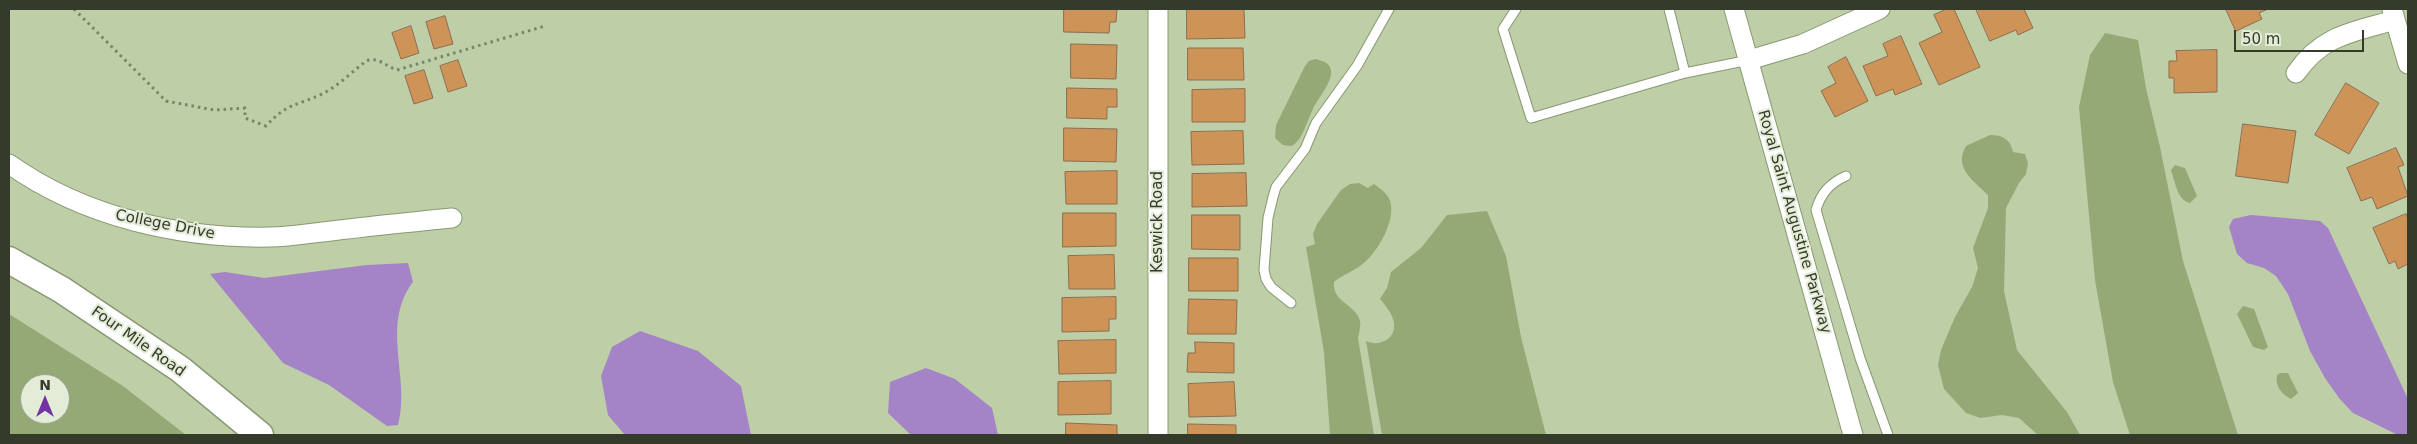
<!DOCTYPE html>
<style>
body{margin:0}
#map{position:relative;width:2417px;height:444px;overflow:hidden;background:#becea7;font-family:"DejaVu Sans",sans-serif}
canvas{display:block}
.frame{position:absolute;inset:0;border:10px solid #353b2b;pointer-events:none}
.north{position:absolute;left:20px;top:374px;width:50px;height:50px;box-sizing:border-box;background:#e3ecd7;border:1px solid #9da592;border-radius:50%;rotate:0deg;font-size:14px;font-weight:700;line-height:20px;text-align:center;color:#353b2b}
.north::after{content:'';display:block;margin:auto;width:18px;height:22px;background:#7333a7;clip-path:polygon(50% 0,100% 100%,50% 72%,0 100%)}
.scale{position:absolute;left:2234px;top:30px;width:130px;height:22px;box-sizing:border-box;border:2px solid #353b2b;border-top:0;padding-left:6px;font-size:15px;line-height:18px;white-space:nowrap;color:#353b2b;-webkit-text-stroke:4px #e3ecd7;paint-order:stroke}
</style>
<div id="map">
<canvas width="2417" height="444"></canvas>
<div class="frame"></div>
<div class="north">N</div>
<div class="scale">50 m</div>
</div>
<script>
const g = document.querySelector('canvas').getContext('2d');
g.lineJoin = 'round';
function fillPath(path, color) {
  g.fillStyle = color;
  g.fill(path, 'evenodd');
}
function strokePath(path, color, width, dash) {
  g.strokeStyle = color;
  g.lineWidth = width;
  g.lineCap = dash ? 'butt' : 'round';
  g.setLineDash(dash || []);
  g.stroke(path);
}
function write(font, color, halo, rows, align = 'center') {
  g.font = font + ' "DejaVu Sans",sans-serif';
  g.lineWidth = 4;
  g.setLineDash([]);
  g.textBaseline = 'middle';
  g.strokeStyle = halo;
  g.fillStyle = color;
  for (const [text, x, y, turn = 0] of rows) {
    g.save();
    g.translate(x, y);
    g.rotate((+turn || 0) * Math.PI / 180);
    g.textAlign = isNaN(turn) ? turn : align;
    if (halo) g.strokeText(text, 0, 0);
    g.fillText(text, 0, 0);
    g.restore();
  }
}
const green = new Path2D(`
 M2105,33L2138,40L2146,88L2160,147L2183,261L2238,435H2130L2113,382L2095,280L2079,107L2090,55Z
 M1315,59C1349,65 1320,94 1313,109C1307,120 1303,141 1291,146L1283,145L1275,138L1276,125L1305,66L1309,61Z
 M1990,135C2003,135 2010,139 2013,152L2025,154L2028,163L2026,174L2019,183L2006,208L2004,291L2017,350L2067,412L2080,435H2038L2019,418L2002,415L1980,418L1966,413L1944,389L1938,365L1941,350L1955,317L1972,287L1978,268L1973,248L1988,208V195C1974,181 1953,168 1966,146Z
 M2175,165L2185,168L2197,196L2190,203C2177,200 2175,181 2171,170Z
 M1359,183L1368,188L1374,184C1382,190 1390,195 1391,205C1394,224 1376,255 1360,266C1352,272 1342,275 1334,282C1332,303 1356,304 1360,321C1361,326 1359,333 1358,338L1374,435H1330L1324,352L1306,247L1315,244L1313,234L1317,224L1341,190L1350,184Z
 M1487,211L1506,256L1521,337L1546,435H1382L1366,341C1381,348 1399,337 1393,319C1391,312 1385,305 1380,299L1387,288L1391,272L1421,248L1447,215Z
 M2243,306L2254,309L2268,347L2264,350L2253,347L2237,314Z
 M9,314L123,386L186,435H9ZM30,384H60V414H30Z
 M2280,373H2288L2298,393L2291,399C2281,394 2275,386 2277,375Z`);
const water = new Path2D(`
 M2251,215L2320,221L2328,228L2408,399V435H2398L2353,413L2339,398L2325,378L2310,351L2288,294L2276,276L2264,268L2247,263L2237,254L2229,227L2233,219Z
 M408,263L413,282C380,325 411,378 398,425L387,426L329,385L283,363L210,274L225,272L264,278L367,265Z
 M640,331L698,351L741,386L751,435H625L608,415L601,376L612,347Z
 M926,368L955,379L992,408L998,435H911L888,413L890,382Z`);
const building = new Path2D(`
 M1064,9H1117L1116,22H1110L1109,33L1064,32Z
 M1187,9H1244L1245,38L1187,39Z
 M1947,9H1954L1980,67L1939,85L1919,43L1942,32L1934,15Z
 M1976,9H2024L2033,28L2018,35L2016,30L1990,41Z
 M2226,9H2268L2259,13L2262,19L2236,31Z
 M445,16L453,44L434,49L426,22Z
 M411,26L419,53L401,59L392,33Z
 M1901,36L1922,84L1895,95L1893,89L1876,96L1863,66L1888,56L1883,44Z
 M1071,44L1117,45L1116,79L1071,78Z
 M1188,48H1243L1244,80H1188Z
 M2217,50V92L2174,93V78H2169V61H2177L2176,51Z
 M1846,57L1868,101L1835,117L1821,91L1836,83L1828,67Z
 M458,60L467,86L448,92L440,66Z
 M424,70L433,98L414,104L405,76Z
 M2346,83L2379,103L2349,154L2315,135Z
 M1067,88L1117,89V107H1107V119L1067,118Z
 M1245,89V122H1192V90Z
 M2243,124L2296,131L2288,183L2236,176Z
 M1064,128L1117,129L1116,162L1064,161Z
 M1243,131L1244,164L1192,165L1191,132Z
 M2396,148L2404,165L2398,167L2408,196L2377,209L2372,197L2361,201L2347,168Z
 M1117,171V204H1066L1065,172Z
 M1246,173L1247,206L1192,207V174Z
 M1063,213H1116V246L1063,247Z
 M2406,214L2408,219V264L2398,269L2395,261L2389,264L2373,228Z
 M1192,215H1240V250L1192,249Z
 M1114,255L1115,289H1069L1068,256Z
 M1189,258H1238V291H1189Z
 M1116,297V319H1109V331L1062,332V298Z
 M1189,299L1237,300L1236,334H1188Z
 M1116,340V373L1059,374L1058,341Z
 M1195,342L1234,343V373L1187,372L1188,353H1195Z
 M1111,381V414L1058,415V382Z
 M1234,382L1236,416L1189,417L1188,384Z
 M1066,423L1117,425V435H1066Z
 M1188,424L1236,425V435H1188Z`);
const path = new Path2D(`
 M74,9L166,101L214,110L245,108V118L266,126C287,103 296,106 322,94C338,86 352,72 366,61C378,56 385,66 397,70L545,26`);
const service = new Path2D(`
 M1516,9L1503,29L1531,118L1685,73
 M1669,9L1685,73L1749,60
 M1846,176C1830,183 1821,193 1816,210L1860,358L1888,435
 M1291,303L1271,287L1266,279L1264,270L1268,218L1273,197L1276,187L1305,149L1316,123L1357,66L1389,9`);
const minor = new Path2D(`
 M1734,9L1853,435
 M2392,9L2408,64
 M1749,60L1803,44L1880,9
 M2296,73C2322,35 2353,32 2395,20
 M9,164C84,217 180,239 271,237C291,237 311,233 331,231C371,226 411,222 452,218
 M1158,435V9`);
const secondary = new Path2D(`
 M9,260L62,290L180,369L260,435`);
const streetNames = [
 ["Keswick Road",1158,222,-90],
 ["Royal Saint Augustine Parkway",1794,222,74],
 ["College Drive",165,225,11],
 ["Four Mile Road",138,342,35]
];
fillPath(green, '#95a977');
fillPath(water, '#a483c7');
fillPath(building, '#cd9357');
strokePath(building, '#8c6e51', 1);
strokePath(service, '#889872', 11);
strokePath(minor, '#889872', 21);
strokePath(secondary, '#889872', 29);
strokePath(path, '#798468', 3, [2.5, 4]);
strokePath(service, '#fff', 9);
strokePath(minor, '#fff', 19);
strokePath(secondary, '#fff', 26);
write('15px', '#353b2b', '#e3ecd7', streetNames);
</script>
